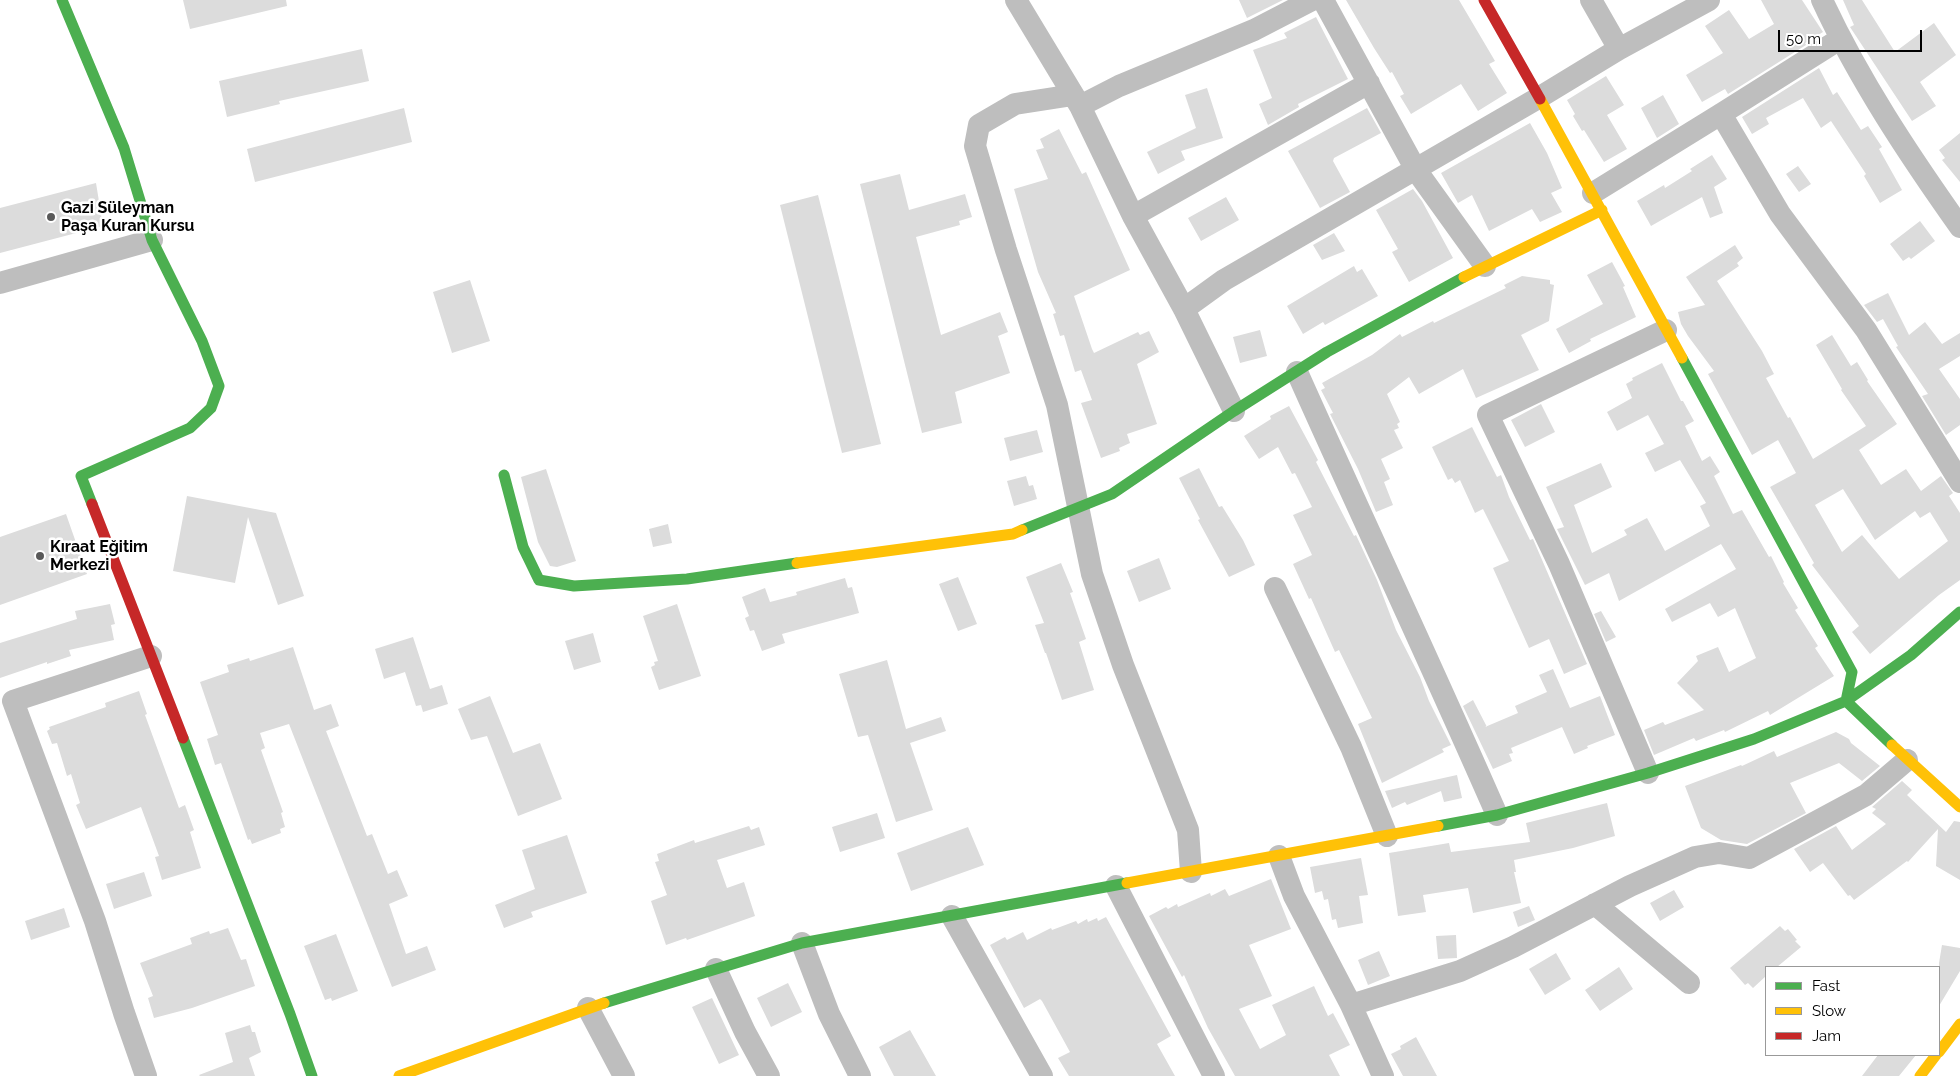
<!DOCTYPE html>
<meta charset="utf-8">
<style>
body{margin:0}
#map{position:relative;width:1960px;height:1076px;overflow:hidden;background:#fff;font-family:Raleway,sans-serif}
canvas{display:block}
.legend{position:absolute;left:1765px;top:966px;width:175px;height:90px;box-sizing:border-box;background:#fff;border:1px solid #999;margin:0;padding:6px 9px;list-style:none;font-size:15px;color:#000}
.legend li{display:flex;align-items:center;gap:10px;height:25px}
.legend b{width:25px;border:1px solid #999}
.scale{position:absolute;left:1778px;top:30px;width:144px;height:22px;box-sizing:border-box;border:2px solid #000;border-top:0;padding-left:6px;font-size:15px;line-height:18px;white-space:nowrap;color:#000;-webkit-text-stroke:4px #fff;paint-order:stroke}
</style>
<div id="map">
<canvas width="1960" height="1076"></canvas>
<ul class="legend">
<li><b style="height:6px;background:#4caf50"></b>Fast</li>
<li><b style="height:6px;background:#ffc107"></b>Slow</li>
<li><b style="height:6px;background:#c62828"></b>Jam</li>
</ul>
<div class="scale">50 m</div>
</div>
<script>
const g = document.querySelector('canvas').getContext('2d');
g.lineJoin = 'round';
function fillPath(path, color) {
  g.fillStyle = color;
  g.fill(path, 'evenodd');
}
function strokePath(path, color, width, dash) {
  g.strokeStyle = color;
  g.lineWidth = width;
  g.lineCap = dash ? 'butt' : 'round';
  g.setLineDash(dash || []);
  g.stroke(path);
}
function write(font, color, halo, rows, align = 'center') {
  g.font = font + ' Raleway,sans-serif';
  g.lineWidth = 5;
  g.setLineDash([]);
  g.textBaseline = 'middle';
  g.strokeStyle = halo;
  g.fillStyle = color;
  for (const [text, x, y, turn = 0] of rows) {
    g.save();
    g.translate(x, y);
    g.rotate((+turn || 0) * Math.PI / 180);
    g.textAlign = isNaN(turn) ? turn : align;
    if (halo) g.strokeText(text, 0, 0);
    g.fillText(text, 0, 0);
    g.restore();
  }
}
const building = new Path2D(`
 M183,0H286L287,6L190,29Z
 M1239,0H1283L1247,18Z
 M1346,0H1459L1495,61L1489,64L1507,93L1478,111L1461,84L1411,114L1400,96L1404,94L1392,72L1390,73L1374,48Z
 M1761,0H1802L1823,32L1805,43L1806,45L1728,94L1725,89L1702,102L1686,75L1723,53L1705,26L1729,10L1749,39L1774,24Z
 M1843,0H1862L1895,52L1934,23L1956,55L1920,82L1936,106L1912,121L1850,27L1854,25Z
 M1316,17L1348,79L1298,104L1299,107L1268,125L1259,104L1272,98L1253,50L1287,38L1284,33Z
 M362,49L369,81L279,101L280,104L227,117L219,81Z
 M1819,68L1833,95L1837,92L1861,130L1868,126L1882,147L1879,149L1902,190L1880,203L1864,176L1866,174L1831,121L1821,128L1803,98L1766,118L1769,124L1752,134L1742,117Z
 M1606,76L1624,105L1607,115L1627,149L1604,162L1584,130L1582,131L1573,116L1575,114L1567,100Z
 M1207,88L1223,138L1181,151L1185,160L1158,174L1147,152L1196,128L1185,95Z
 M1663,95L1679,124L1657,138L1641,108Z
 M404,108L412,142L255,182L247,149Z
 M1367,108L1381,133L1334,158L1333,161L1350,192L1320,208L1288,151Z
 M1530,123L1547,153L1562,188L1551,193L1562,212L1540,222L1532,209L1489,231L1472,195L1458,203L1441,173Z
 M1059,129L1082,174L1086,172L1130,270L1074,296L1092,349L1094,353L1138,332L1140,335L1149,331L1159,352L1137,364L1157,424L1127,434L1130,443L1119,448L1120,451L1101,458L1081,403L1092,400L1081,370L1075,372L1064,335L1060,336L1053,314L1056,313L1038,272L1014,189L1048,179L1036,150L1044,148L1040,139Z
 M1960,133V182L1942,160L1945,158L1939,150Z
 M1712,155L1727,179L1714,187L1723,213L1710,218L1702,197L1651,226L1637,201L1664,185L1665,188L1692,171L1690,169Z
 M1798,166L1811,184L1799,192L1786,174Z
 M900,174L909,210L965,194L972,217L959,221L960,225L916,237L941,335L1000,312L1008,332L998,336L1010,373L955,392L962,423L922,433L860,184Z
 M96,183L103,226L0,253V208Z
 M1413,189L1422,201L1453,258L1409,282L1392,252L1398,249L1376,210Z
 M818,195L881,444L842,453L780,205Z
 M1226,197L1239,220L1201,241L1188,218Z
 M1920,221L1935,241L1911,259L1909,257L1903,261L1890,244Z
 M1334,233L1345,251L1322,260L1313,245Z
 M1735,245L1743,258L1737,263L1739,266L1717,281L1762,351L1774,374L1766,378L1788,418L1790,417L1813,459L1866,426L1841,390L1842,389L1816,345L1832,335L1851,366L1857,362L1868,380L1867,381L1897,424L1859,450L1881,485L1906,469L1921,491L1941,476L1953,493L1949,496L1960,513V580L1939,595L1870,654L1852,632L1859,626L1812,565L1814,563L1770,487L1796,473L1778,440L1752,455L1708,374L1714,371L1688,336L1681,324L1678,312L1705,305L1686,277ZM1843,489L1875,540L1915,511L1920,518L1930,512L1948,541L1899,579L1862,535L1842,552L1815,505Z
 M1612,262L1625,286L1623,287L1636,317L1590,339L1591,341L1569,353L1556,329L1603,304L1587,275Z
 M1354,266L1357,272L1362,269L1378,296L1325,325L1323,322L1303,334L1287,306Z
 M1522,276L1550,280V284L1554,285L1549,321L1521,335L1539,370L1476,398L1463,369L1419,394L1409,377L1387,394L1400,422L1397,424L1399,428L1394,430L1403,448L1381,459L1390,479L1384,482L1393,505L1376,512L1358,469L1330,414L1333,413L1321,390L1325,388L1322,383L1372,355L1400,334L1402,337L1433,321L1434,323L1506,288L1504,285Z
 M470,280L490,341L452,353L433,292Z
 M1888,293L1909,335L1925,322L1942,344L1960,333V356L1939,369L1960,399V425L1946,435L1922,396L1928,394L1896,347L1898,346L1883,319L1877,322L1864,305Z
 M1260,330L1267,356L1240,363L1233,337Z
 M1662,363L1681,401H1683L1694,421L1685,426L1702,461L1710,456L1720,472L1714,476L1733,514L1742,510L1769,557L1771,556L1784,582L1783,583L1798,608L1795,610L1818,646L1815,648L1834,676L1770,715L1768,711L1725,732L1724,730L1696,741L1694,738L1654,755L1644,730L1663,722L1665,725L1704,710L1677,683L1698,661L1696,656L1718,647L1729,672L1756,658L1735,608L1718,617L1710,603L1672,622L1665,609L1736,569L1721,544L1619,601L1609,573L1585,585L1557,529L1564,527L1546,487L1601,463L1612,487L1574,505L1592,553L1627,535L1624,530L1647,518L1665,551L1710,526L1700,506L1706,503L1680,460L1655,472L1645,453L1664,444L1648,415L1617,431L1607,412L1632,398L1626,384L1633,380L1632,378Z
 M1541,404L1555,432L1525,447L1511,420Z
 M1289,406L1318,460L1316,462L1354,536L1356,535L1377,580L1396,630L1420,677L1429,701L1451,745L1442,749L1444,752L1382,783L1358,724L1372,718L1339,650L1335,652L1311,598L1309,599L1293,564L1312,555L1293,515L1312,507L1295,473L1292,474L1278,447L1259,459L1244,436L1271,419L1270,416Z
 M1472,427L1497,477L1501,475L1509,497L1530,540L1533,539L1587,664L1564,674L1549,639L1529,648L1493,568L1509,561L1483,509L1475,513L1460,480L1455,483L1452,478L1448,480L1432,447Z
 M1037,430L1043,452L1010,461L1004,438Z
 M1199,468L1219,507L1222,506L1243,540L1255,565L1229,577L1198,520L1200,519L1179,478Z
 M546,469L576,561L557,567L550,566L538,542L521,477Z
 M1026,476L1029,486L1033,485L1037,499L1014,506L1007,481Z
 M187,496L276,513L304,596L278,605L248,517L235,583L173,571Z
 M66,514L87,574L0,605V537Z
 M668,524L672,543L653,547L649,529Z
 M1159,558L1171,589L1139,602L1127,571Z
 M1061,563L1073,592L1070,593L1086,639L1079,642L1094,690L1062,700L1046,653H1045L1035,625L1044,623L1026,577Z
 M958,577L977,624L958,631L939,584Z
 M845,578L848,588L852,587L859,613L782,634L785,643L762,651L754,630L750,631L745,618L749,616L742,597L765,588L770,602L797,595L796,592Z
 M110,604L115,624L111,625L114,640L69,650L71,656L47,664V662L0,678V643L77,619L75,611Z
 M677,604L701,676L659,690L651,667L655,665L654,662L658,661L643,616Z
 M1601,611L1616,637L1606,642L1594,614Z
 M593,633L601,662L574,670L565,641Z
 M413,637L430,689L442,685L448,704L423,712L421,705L416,706L405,672L384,679L375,649Z
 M293,647L314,710L331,704L339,726L326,731L367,836L372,834L388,874L397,870L408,896L389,904L406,954L427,946L436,970L392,987L289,724L260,733L265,748L261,750L283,812L281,813L285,827L280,829L281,833L252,844L250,839L248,840L221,763L215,765L207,739L218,735L200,682L229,672L227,665L249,658L250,661Z
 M887,660L906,729L941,717L946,731L910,743L933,810L896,822L868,735L858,737L839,674Z
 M1553,669L1570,708L1600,696L1615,735L1587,746L1588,748L1574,754L1562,727L1511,748L1513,753L1509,754L1512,761L1493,769L1463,706L1473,700L1487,727H1485L1518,713L1515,706L1547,692L1539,675Z
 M139,691L147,714L145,715L179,808L185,805L194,830L190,832L201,868L162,880L155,857L159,856L141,807L86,829L76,805L80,803L71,774L67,776L57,743L52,744L47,731L50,729L49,727L106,707L105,703Z
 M490,696L513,753L540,743L562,799L518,816L487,736L471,740L458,709Z
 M1836,732L1849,739L1851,743L1880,766L1862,781L1839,763L1790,783L1806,813L1747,844L1721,840L1701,828L1685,786L1741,765L1742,766L1774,751L1777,757Z
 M1457,775L1462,798L1444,802L1441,791L1407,805L1405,802L1392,808L1385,791Z
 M1902,781L1912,790L1907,795L1946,832L1954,821L1960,822V880L1936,866L1938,829L1908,862L1907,861L1854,900L1850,895L1848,896L1823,863L1810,872L1794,849L1836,826L1852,850L1886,824L1872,813L1876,809L1872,807Z
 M1607,803L1615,836L1573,848L1514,860L1516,872H1514L1521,903L1473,913L1468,888L1423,895L1426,912L1398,916L1389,853L1449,843L1451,852L1530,842L1526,823Z
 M877,813L885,838L840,852L832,827Z
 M749,826L751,830L759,827L765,845L717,860L727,888L744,882L755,916L687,940L686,938L666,945L651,901L667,895L655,862L659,861L657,854L694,840L695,843Z
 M968,827L984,865L911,891L897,853Z
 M567,835L587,893L531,912L533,917L504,928L495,905L535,889L522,850Z
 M1361,858L1368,895L1359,896L1363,923L1338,928L1336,919L1332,920L1328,899L1324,900L1322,891L1315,893L1310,867Z
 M144,872L152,896L114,909L106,884Z
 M1271,879L1291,929L1249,945L1272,996L1239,1009L1260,1049L1286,1035L1272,1005L1314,986L1328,1016L1333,1013L1350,1045L1329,1055L1340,1076H1235L1208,1028L1184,975L1182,977L1149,916L1166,907L1168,909L1177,904L1178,907L1210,893L1211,896L1225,889L1229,896Z
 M1674,890L1684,907L1660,921L1650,903Z
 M1529,906L1535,920L1518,927L1513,912Z
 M64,908L70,927L31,940L25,921Z
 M1106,917L1171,1036L1157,1044L1175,1076H1069L1058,1058L1070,1052L1042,1001L1040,999L1024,1008L990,945L1005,937L1007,940L1023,932L1027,940L1051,928L1052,930L1076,921L1078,924L1087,919L1088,922L1097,918L1098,921Z
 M1780,926L1785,931L1788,929L1797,940L1795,941L1801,947L1777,967H1766V976L1753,988L1748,983L1745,985L1730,968Z
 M228,928L241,960L246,959L255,986L192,1008L154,1018L148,998L153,996L140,963L192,944L190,938L209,931L210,934Z
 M336,934L358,991L332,1001L331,998L325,1000L304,946Z
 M1456,935L1457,958L1438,959L1436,936Z
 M1942,945L1960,948V971L1939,1006V963Z
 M1379,951L1390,976L1368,985L1358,960Z
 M1556,953L1571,979L1545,995L1529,969Z
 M1619,967L1633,989L1600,1011L1585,990Z
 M788,983L802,1012L771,1027L757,998Z
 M712,998L739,1055L719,1064L692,1007Z
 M250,1025L252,1032H255L261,1052L249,1058L255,1076H200L199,1075L233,1062L225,1033Z
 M910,1030L936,1076H894L879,1047Z
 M1416,1037L1437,1076H1403L1391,1054L1401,1049L1400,1046Z
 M1878,1055H1916L1899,1076H1862Z`);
const street = new Path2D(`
 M1016,0L1080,106L1133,216L1184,309L1234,411
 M1323,0L1416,170L1485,266
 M1591,0L1619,49
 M1822,0C1859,80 1909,155 1960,227
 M1073,95L1015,104L979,125L975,146L1006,250L1057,405L1092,574L1123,665L1188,830L1191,872
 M1080,106L1119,86L1254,30L1312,0
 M1721,114L1780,214L1866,330L1960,482
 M1593,193L1721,114L1840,39
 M1133,216L1369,83
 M0,283L152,240
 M1184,309L1224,280L1540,97L1619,49L1709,0
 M1297,372C1363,520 1432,666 1497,815
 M1275,588L1351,747L1387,836
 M1648,773L1559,564L1488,415L1666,330
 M1279,856L1294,896L1351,1005L1383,1076
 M1116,886L1214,1076
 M1595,904L1689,983
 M952,916L1042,1076
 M802,943L829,1014L860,1076
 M716,969L745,1032L769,1076
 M1351,1005L1460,971L1513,947L1630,886L1695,857L1719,853L1749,858L1866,795L1907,760
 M588,1008L624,1076
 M146,1076L124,1013L95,921L13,701L151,656`);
const fast = new Path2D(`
 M62,0L124,148L152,240L202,341L219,386L211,408L190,428L81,476L92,504
 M1682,358L1852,672L1846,701L1911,655L1960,612
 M504,475L523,547L539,580L574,586L687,579L797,563
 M1022,530L1112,494L1234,411L1327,352L1464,277
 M183,738L290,1014L312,1076
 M1438,826L1497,815L1648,773L1754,739L1846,701L1892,745
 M604,1003L802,943L1127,883`);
const slow = new Path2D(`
 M1540,99L1682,358
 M1464,277L1602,210
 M797,563L1013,534L1022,530
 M1892,745L1960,807
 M1127,883L1438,826
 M1939,1052L1960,1024
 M399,1076L604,1003
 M1920,1076L1936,1055`);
const jam = new Path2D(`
 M1484,0L1540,99
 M92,504L183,738`);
const markers = [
 [51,217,5,"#595959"],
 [40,556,5,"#595959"]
];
const poiNames = [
 ["Gazi Süleyman",61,208],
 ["Paşa Kuran Kursu",61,226],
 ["Kıraat Eğitim",50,547],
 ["Merkezi",50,565]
];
fillPath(building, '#dcdcdc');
strokePath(street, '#bebebe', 22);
strokePath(fast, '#4caf50', 11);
strokePath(slow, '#ffc107', 11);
strokePath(jam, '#c62828', 11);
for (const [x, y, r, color] of markers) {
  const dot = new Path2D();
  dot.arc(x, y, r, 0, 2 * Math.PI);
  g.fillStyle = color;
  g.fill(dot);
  strokePath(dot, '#fff', 2);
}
write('bold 16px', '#000', '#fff', poiNames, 'left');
</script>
